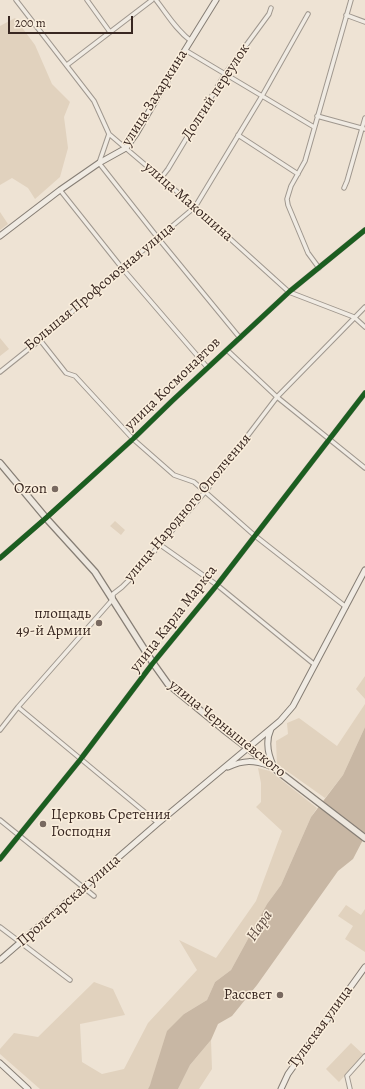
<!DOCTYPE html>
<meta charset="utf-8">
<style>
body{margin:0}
#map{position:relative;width:365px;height:1089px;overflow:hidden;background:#eee3d4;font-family:Alegreya,serif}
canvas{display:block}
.scale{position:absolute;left:8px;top:16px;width:125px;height:18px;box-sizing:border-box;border:2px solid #382721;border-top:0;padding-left:5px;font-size:12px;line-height:14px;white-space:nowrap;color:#382721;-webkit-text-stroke:3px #faeedc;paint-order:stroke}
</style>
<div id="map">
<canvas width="365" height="1089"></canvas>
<div class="scale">200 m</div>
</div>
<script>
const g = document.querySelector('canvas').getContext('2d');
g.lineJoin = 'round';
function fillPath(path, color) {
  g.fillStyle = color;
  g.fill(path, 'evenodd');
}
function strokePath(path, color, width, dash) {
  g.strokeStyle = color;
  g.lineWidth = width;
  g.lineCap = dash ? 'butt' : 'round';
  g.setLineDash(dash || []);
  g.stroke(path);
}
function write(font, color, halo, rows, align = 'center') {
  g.font = font + ' Alegreya,serif';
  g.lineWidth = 3;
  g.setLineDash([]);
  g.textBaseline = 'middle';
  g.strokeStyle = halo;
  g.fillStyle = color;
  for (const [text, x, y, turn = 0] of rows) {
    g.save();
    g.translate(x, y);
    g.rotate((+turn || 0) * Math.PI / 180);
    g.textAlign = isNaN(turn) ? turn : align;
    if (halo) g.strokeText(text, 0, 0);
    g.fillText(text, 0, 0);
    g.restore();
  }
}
const green = new Path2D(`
 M15,18L35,45L52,84L70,102L64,117L68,148L60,177L35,199L28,188L12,178L0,185V26Z
 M0,212L8,224L0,230Z
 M0,338L9,349L0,356Z
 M115,521L125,530L121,535L110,526Z
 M365,676V699L356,689Z
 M365,704V727L343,775L325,798L277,764L276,741L288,734L287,723L299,718L337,746Z
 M258,768L270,771L317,808L311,817L281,885L267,904L231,970L215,982L207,1000L184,1014L148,1089H40L0,1054V1049L14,1033L38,1037L94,982L113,989L125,1015L80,1024L82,1062L102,1074L124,1069L148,1023L197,970L179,940L216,958L256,901L282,831L256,807L261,802V783Z
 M346,905L361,915L365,909V952L345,939L353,926L338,916Z
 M211,1040L212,1069L199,1089H178L190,1065Z
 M351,1043L364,1055L339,1082L326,1069Z`);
const water = new Path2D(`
 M365,727V836L353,859L338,871L257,985L232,1016L218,1024L211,1040L190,1065L178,1089H148L150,1085L167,1031L184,1014L207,1000L215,982L231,970L267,904L281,885L311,817L343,775Z`);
const street = new Path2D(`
 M16,0L94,101L109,134L195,207L289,292L354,317L365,327
 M87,0L110,32
 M156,0C167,14 176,30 191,41
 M346,15L365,22
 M185,50L314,127
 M67,65L152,0
 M317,116L365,129
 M109,134L99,163L158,238L240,338
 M238,135L298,174
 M161,178L168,169L225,74L269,14L271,8
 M344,188L347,181L365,118
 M60,190L122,268L207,367
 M319,268L308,253L288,205L287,199L291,186L305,161L351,0
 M40,340L66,373L75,376L133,439L174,475L194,482L254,535L346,607
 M227,350L277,397L365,468
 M0,372L40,340L122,268L195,207L262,96L308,14
 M159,544L217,585L315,665
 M0,558L46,518L133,439L172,401L289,292L365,230
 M18,707L158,823
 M0,730L18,707L113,599V594L122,587L134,575L205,492L277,397L365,307
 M0,820L94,896
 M0,859L80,760L153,663L217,585L365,393
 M0,927L70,980
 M350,1089L347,1076L365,1056`);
const secondary = new Path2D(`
 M0,236L60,190L99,163L126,148L136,134L185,50L216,0
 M271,729C265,742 268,755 274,767
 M228,767C244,760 253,760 270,766
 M0,960L158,823L280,721L293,706L365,570
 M0,1063L28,1089
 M281,1089L288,1074L365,967`);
const primary = new Path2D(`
 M0,463L46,518L95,572L153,663L168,684L223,729L365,838`);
const cycleway = new Path2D(`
 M0,558L46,518L133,439L172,401L289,292L365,230
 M0,859L80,760L153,663L217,585L365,393`);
const markers = [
 [55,489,4,"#786960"],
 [99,623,4,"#786960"],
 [43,824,4,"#786960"],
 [280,995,4,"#786960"]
];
const streetNames = [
 ["Долгий переулок",216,92,-57],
 ["улица Захаркина",155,98,-58],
 ["улица Макошина",188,202,41],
 ["Большая Профсоюзная улица",100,287,-40],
 ["улица Космонавтов",173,384,-44],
 ["улица Народного Ополчения",188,508,-50],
 ["улица Карла Маркса",174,619,-52],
 ["улица Чернышевского",227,729,39],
 ["Пролетарская улица",69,901,-41],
 ["Тульская улица",321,1027,-54]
];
const poiNames = [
 ["Ozon",47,489],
 ["площадь",91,614],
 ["49-й Армии",91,631],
 ["Церковь Сретения",51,815,"left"],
 ["Господня",51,832,"left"],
 ["Рассвет",272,995]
];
const waterNames = [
 ["Нара",260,926,-56]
];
fillPath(green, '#e1d2be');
fillPath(water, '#c8b7a4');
strokePath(street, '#9f978e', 5.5);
strokePath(secondary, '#867e75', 7);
strokePath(primary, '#867e75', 8);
strokePath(street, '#f0ebe3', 3.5);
strokePath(secondary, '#f0ebe3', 5);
strokePath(primary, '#ede7de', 5.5);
strokePath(cycleway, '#1b5e20', 5);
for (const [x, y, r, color] of markers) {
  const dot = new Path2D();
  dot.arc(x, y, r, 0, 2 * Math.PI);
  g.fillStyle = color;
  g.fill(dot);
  strokePath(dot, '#faeedc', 1.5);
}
write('15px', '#382721', '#faeedc', streetNames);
write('15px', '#382721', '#faeedc', poiNames, 'right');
write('italic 16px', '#5e4c42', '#faeedc', waterNames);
</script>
